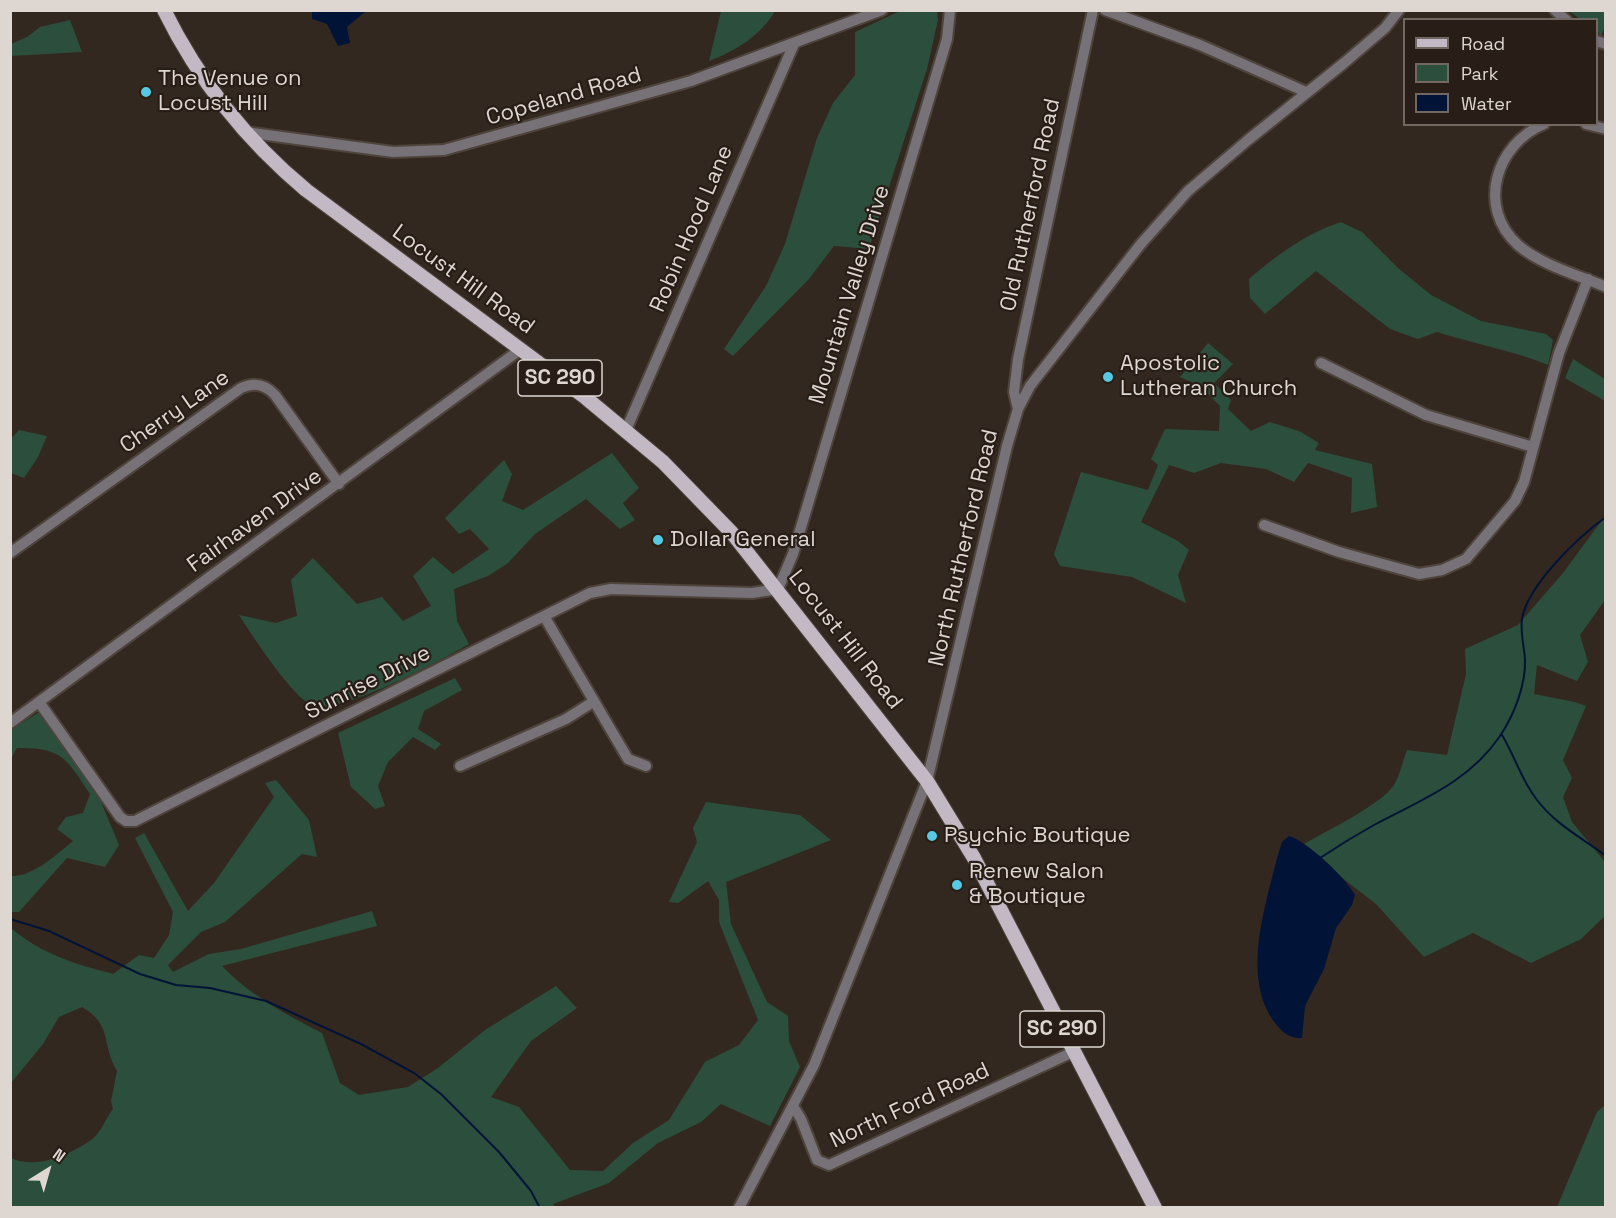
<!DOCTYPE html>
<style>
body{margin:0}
#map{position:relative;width:1616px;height:1218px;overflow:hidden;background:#332820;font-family:"Space Grotesk",sans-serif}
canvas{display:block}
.frame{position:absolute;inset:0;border:12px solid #ddd6d1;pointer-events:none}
.legend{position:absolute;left:1403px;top:18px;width:195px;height:108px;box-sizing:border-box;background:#291e17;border:2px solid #716861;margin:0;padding:8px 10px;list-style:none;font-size:18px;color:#ddd6d1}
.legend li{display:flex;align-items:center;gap:12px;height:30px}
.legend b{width:30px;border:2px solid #716861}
.north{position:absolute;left:18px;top:1140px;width:60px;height:60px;-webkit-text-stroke:4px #291e17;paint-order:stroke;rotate:37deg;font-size:16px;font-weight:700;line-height:24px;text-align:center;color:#ddd6d1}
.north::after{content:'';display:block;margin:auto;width:21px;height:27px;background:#ddd6d1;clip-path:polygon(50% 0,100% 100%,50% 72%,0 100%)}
</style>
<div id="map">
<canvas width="1616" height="1218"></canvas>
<div class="frame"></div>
<ul class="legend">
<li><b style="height:8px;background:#c2b9c4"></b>Road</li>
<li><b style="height:16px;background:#2c4e3c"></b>Park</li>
<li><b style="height:16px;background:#011437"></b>Water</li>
</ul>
<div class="north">N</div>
</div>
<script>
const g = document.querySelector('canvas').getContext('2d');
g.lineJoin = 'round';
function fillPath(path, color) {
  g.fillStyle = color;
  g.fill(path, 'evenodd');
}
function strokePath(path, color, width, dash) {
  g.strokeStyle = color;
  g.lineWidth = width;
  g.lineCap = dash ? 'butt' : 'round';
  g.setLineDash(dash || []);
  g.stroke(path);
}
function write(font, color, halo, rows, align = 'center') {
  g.font = font + ' "Space Grotesk",sans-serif';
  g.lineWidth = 4.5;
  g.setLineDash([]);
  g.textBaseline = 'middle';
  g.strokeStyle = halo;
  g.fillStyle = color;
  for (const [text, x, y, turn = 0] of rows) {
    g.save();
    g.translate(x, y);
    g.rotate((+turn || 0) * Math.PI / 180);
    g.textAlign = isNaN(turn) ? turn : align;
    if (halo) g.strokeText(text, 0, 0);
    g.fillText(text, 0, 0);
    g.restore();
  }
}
const green = new Path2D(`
 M721,11V10L775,11C761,35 736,51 709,61Z
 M900,11H937L938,20L927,69L869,249L834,246L809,279L733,356L724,349L766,286L785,244L817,138L833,103L855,75V32Z
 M1569,11H1605V27L1601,36L1597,32L1596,20L1580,19Z
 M70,20L82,52L11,56V44L27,37L40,27Z
 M1341,222L1362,232L1398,268L1431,295L1481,321L1546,334L1553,340L1548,365C1512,350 1474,344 1437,332L1418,339L1390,329L1316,271L1265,314L1250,298L1249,279C1278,254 1305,234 1341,222Z
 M1208,343L1233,364L1214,383L1231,400L1228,409L1251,431L1270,422L1299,431L1319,443L1315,450L1372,464L1377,507L1351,513L1352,478L1308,463L1294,482L1266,469L1221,463L1194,473L1169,465L1141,522L1178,541L1189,550L1178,575L1186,603L1132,577L1060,566L1054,554L1081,472L1148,490L1158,465L1151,459L1165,429L1219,431L1220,406L1200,386L1180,377Z
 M1573,359L1605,379V401L1565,378Z
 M19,430L47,436L38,457L24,478L11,473V439Z
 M612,453L639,488L623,503L635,520L620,529L586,499L535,534L508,563L488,576L454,589L457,621L469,644C442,660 339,716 312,705C292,697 252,635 239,615L276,623L297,616L291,580L313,558L357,604L382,597L403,621L431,606L413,576L433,557L453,574L489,549L470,529L459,534L445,518L504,460L512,474L502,501L523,510Z
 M1605,516V600L1580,635L1588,662L1577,681L1537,665L1534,694L1575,702L1586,706L1563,760L1572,778L1563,797L1572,822L1605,862V916L1581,939L1531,963L1473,933L1424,957L1376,904L1301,846C1325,831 1380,806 1394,785C1400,775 1403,760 1407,750L1447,755L1466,674L1465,649L1518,625L1563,573Z
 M455,678L462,690L424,711L418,729L441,744L435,750L413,737L388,762L378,786L385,806L375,809L351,787L338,733Z
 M41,711L99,797L119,845L105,867L67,858L19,912H11V876C33,877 57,854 73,841L57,829L66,817L83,813L90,794C67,759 62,747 17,748L11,759V730Z
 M276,780L309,820L317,857L302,854L225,922L201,932L168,965L173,972L209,954L241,949L372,911L377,926L222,966C251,996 285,1014 322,1033L340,1083L359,1095L408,1087L438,1068L485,1030L556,986L577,1008L531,1041L491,1097L519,1107L570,1170L603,1171L633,1143L669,1120L705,1062L739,1045L758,1020L719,922V900L708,881L678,903L669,902L697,842L693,828L706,802L800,815L831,840L726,882L731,924L767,1002L788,1016L789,1041L800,1067L770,1126L721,1104L701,1122L658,1143L609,1183L553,1204L555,1207H11V1158C35,1170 69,1155 91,1140C100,1134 106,1118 113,1109L111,1101L117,1071C101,1044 113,1025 82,1007L59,1017L43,1044L11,1083V928C41,954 75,964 113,974L139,955L154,958L169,935L173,912L135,838L144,833L188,911L214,883L274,797L265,783Z
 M1605,1105V1207H1557L1597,1112Z`);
const water = new Path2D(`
 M312,11V10L366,11L347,27L350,43L338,46L327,24L312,19Z
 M1289,836C1307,841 1346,878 1355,895L1352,905L1336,928L1324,969L1305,1006L1302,1038C1290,1039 1282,1032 1275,1023C1241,977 1265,908 1277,858L1282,842Z`);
const stream = new Path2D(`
 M1502,735C1515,756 1521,780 1537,800C1555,824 1582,838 1606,856
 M1320,858C1338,846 1356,835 1374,825C1421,800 1469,782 1500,736C1514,715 1526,685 1525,659C1524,646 1520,631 1522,618C1529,584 1578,537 1606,517
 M10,919L49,931L140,974L176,985L210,988L266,1001L361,1044L414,1073L441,1094L499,1152L531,1191L540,1208`);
const minor = new Path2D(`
 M1105,10L1200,45L1306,92
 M1555,10L1566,20
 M1596,41L1606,44
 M1544,124C1496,144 1476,207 1518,245C1541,265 1578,275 1606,287
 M1586,124L1606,129
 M245,132L393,152L444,150L691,81L882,10
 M1321,363L1426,415L1533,447
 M1018,409L1014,392L1018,359L1093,10
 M626,430L794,44
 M1264,525L1339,552L1419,574L1442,570L1466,559L1515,501L1524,482L1559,353L1588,279
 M10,553L241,388C254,382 265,384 275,395L339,484
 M544,616L628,759L646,766
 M39,702L120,817L126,821H135L590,593L611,589L752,593L778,589L793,554L947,39L950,10
 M10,723L521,349
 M460,766L566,719L593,702
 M793,1106L801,1119L817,1160L829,1165L1073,1052
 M739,1208L814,1065L927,781L1007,446L1018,409L1030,386L1140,245L1188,191L1248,140L1344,63L1385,28L1399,10`);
const major = new Path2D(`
 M164,10C199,81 246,140 306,190L586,398L663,462L732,533L927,781L974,858L1155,1208`);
const markers = [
 [146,92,6,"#57c9e2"],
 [1108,377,6,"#57c9e2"],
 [658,540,6,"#57c9e2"],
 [932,836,6,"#57c9e2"],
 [957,885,6,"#57c9e2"]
];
const shields = [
 [560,378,84],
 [1062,1029,84]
];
const shieldNames = [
 ["SC 290",560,378],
 ["SC 290",1062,1029]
];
const poiNames = [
 ["The Venue on",158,79],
 ["Locust Hill",158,104],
 ["Apostolic",1120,364],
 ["Lutheran Church",1120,389],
 ["Dollar General",670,540],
 ["Psychic Boutique",944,836],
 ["Renew Salon",969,872],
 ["& Boutique",969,897]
];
const streetNames = [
 ["Copeland Road",564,97,-16],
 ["Old Rutherford Road",1031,205,-78],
 ["Robin Hood Lane",692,229,-67],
 ["Locust Hill Road",463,280,36],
 ["Mountain Valley Drive",850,295,-73],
 ["Cherry Lane",175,412,-35],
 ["Fairhaven Drive",255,521,-36],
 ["North Rutherford Road",964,548,-77],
 ["Locust Hill Road",845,640,52],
 ["Sunrise Drive",368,683,-27],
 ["North Ford Road",910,1106,-25]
];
fillPath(green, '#2c4e3c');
fillPath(water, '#011437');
strokePath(stream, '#011437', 2);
strokePath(minor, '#4e443c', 14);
strokePath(major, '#4e443c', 16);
strokePath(minor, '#767277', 10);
strokePath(major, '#c2b9c4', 14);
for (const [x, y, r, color] of markers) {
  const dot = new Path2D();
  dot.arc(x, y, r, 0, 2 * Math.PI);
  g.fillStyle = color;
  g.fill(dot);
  strokePath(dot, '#291e17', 2);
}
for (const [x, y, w] of shields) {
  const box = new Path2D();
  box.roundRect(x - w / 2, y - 18, w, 36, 4.5);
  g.fillStyle = '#291e17';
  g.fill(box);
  strokePath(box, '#ddd6d1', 1.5);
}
write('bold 21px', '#ddd6d1', null, shieldNames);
write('22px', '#ddd6d1', '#291e17', poiNames, 'left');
write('22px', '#ddd6d1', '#291e17', streetNames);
</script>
